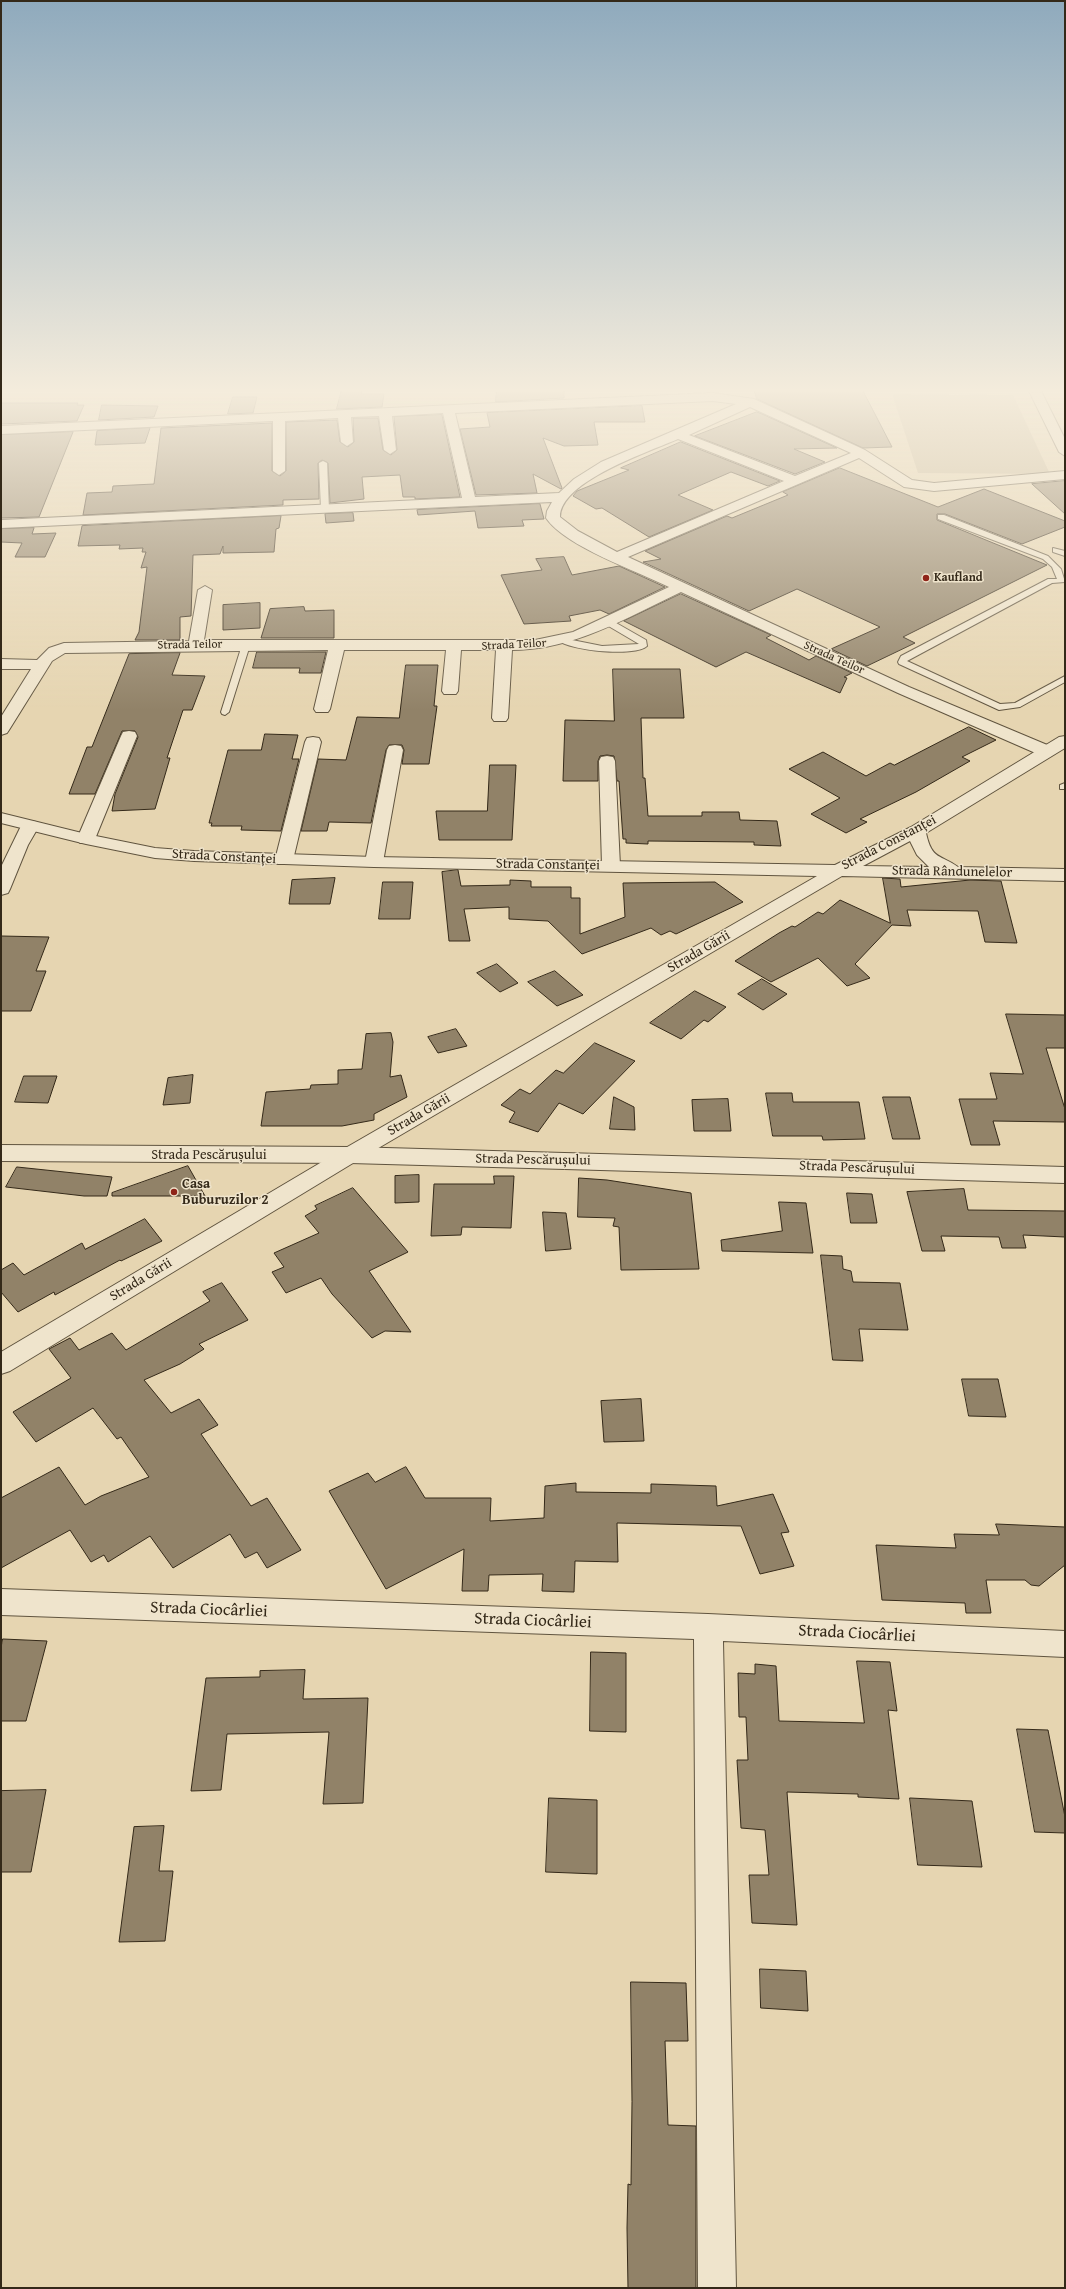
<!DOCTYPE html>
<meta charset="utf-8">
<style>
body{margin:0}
#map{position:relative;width:1066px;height:2289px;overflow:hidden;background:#e6d5b1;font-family:"Gentium Book Plus",serif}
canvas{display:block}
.frame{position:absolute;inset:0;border:2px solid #342919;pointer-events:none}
</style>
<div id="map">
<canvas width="1066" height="2289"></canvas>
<div class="frame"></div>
</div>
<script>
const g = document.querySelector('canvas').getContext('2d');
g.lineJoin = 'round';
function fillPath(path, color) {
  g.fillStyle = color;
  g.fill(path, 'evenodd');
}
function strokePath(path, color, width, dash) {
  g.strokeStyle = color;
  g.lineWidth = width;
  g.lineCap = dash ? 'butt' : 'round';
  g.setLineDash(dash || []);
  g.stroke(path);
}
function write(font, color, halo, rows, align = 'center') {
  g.font = font + ' "Gentium Book Plus",serif';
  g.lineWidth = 3;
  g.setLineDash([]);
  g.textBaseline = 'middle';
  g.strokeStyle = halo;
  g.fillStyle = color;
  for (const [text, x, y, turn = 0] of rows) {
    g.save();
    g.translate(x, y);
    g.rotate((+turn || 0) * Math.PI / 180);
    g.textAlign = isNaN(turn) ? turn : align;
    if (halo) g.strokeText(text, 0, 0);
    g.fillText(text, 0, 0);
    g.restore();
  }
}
const green = new Path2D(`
 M892,394L1013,395L1050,474L918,473Z`);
const building = new Path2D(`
 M342,389H362L361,394H384L382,407L337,409Z
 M497,389H564V398L496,402Z
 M754,389H862L892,447L863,448L757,399Z
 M233,397H257L253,413L228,414Z
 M1,403H78L77,405H84L77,421L1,424Z
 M102,405L158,406L154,417L99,420Z
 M642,406L645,422H594L598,445L564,446L543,438L562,488L561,489L533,474L537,493L476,495L460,429L490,427L487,413Z
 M757,412L762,414L837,448L794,449L825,462L795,474L695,436Z
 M442,415L460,497L415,499V497H403L400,475L362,477L364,499L330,503L328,463L322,460L318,463L319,499L283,500V505L83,515L87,493L112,492L113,486L154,484L161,428L272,423V471L280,476L286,471V422L337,420L340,442L348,447L354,442L353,418H378L383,450L391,455L397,450L394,417Z
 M150,428L145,443L95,445L97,431Z
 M73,432L39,517L1,518V435Z
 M681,442L780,481L768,486L731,472L678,495L713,510L649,537L602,508L596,509L573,496L577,491L629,470L621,468Z
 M840,468L938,507L984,489L1065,521V527L1022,544L945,514H937V520L1047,565L903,637L915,643L867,666L831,649L880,627L797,589L749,611L643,562L661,559L645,551L727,516L732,518L788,495L783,492Z
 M1065,481V514L1032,484Z
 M540,504L544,519L522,520L524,526L478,528L475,511L418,515L417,510Z
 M353,513L354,521L326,523L325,514Z
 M281,516L279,528L276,529L274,552L223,553V546L220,554L193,555L191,616L180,617V640H135L139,632L147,567L141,568L146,552H142L143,548L119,549L120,545L78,546L82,526Z
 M34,528L32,534L56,533L45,557H15L22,543L1,542V529Z
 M564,557L572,575L619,566L665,587L609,614L600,610L569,616L571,621L524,624L501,575L542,570L536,559Z
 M681,594L771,635L766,638L809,660L816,656L852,673L844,677L847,678L840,693L746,652L716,667L624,621Z
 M260,603V628L223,630V605Z
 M304,607L305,611L334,610V638H261L270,609Z
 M257,652H326L321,673H299L300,668H253Z
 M180,653L172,675L205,676L192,710H183L167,758H170L155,809L112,811L115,794L138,737L135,731H122L95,794H69L87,747H92L129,654Z
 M406,665H438L434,706H437L429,764H402L404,750L402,745H389L386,750L371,823L329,822L327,831H301L318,759L346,760L357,717L399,718Z
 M613,669H680L684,718H641L643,778H645L648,816H702V812H739L740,820L777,821L781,846L754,845V842L648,841V844L626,843V839H623L619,781H617L614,756L607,755L600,756L598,761V781H563L565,720L614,721Z
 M969,727L996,740L962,757L970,761L916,792L860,819L867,822L846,833L811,814L840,798L789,769L823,752L866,776L890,763L894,765Z
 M265,734L298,735L292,759H299L281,831L241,830L242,826H211L212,823H209L228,750H261Z
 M490,765H516L512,840H439L436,811H487Z
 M458,870L461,886L510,885V880L531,881V887H571V898H580V934L625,917L623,883L715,882L743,902L676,934L670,931L661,935L651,928L582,954L548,921L509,919V907L464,909L470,941H449L442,872Z
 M335,878L330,904H289L292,880Z
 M883,878L900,879L901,887L970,880L1001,881L1017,943L985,942L978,911L907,910L911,926L892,925L855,964L870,978L847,986L818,958L771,982L735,961L779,933L792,926L795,927L818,912L823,914L840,900L890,923Z
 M383,882H413L410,919H379Z
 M1,936L49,937L36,971H46L31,1011H1Z
 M497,964L518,983L500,992L477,973Z
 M555,971L583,995L557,1006L528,982Z
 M762,979L787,994L763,1010L738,994Z
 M695,991L726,1007L708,1022L704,1020L681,1039L650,1023Z
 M1006,1014L1065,1015V1048H1046L1065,1109V1122L993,1121L1000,1145H971L959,1099H997L990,1073L1023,1074Z
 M456,1029L467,1046L438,1053L428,1037Z
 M391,1033L393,1042L390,1077L401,1075L407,1097L374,1114V1120L342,1126H261L266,1092L310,1089L311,1085L338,1084V1070L362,1069L366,1034Z
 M595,1043L635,1061L583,1114L559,1103L538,1132L509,1122L515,1112L501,1105L520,1089L530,1094L556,1070L563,1073Z
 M193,1075L190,1103L163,1105L168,1078Z
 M24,1076H57L48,1103L15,1102Z
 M766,1093H792L793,1102H859L865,1139L823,1140L822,1136H773Z
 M614,1097L634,1107L635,1130L610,1129Z
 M883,1097H910L920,1139H893Z
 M728,1099L731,1131H694L692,1100Z
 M188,1166L205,1196H112V1193Z
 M17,1167L112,1177L107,1196H84L6,1187Z
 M419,1175V1202L395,1203V1176Z
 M494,1176H514L511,1228L462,1227L461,1235L431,1236L434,1184H494Z
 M579,1178L607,1180L691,1193L699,1269L621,1270L619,1227L613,1226L615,1218L578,1217Z
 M353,1188L408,1252L369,1271L411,1332L385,1331L372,1338L332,1294L321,1278L286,1293L272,1272L284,1267L274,1253L319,1233L305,1216L317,1209L315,1206Z
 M964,1189L968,1210L1065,1211V1237L1023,1235L1026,1248H1002L999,1237L941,1236L945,1251H922L907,1192Z
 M847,1193L872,1194L877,1223H851Z
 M779,1202L806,1203L813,1253L722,1251L721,1240L782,1231Z
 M543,1212L566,1213L571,1249L546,1251Z
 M145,1219L162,1241L121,1261L120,1260L55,1295L54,1292L18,1312L1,1292V1270L13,1263L24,1275L82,1243L85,1249Z
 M821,1255L842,1256L843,1269L851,1271L853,1282L900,1283L908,1330L859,1329L863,1361L833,1360Z
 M222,1283L248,1320L199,1344L204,1349L180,1364L144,1380L171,1413L199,1399L218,1425L201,1434L251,1506L267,1498L301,1550L267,1568L257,1552L245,1558L230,1534L173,1568L150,1536L108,1562L104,1555L91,1562L70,1530L1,1568V1498L59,1467L85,1505L101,1496L149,1477L121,1437L117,1439L93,1408L36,1442L13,1412L71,1378L49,1349L70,1338L79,1350L112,1333L126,1350L210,1301L203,1292Z
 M962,1379H998L1006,1417L969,1416Z
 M641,1399L644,1441L604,1442L601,1401Z
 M406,1467L425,1498H491L490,1521L544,1518L545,1486L576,1483V1492L651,1493V1484L716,1486L717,1506L773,1494L789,1532L781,1533L794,1566L760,1574L741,1526L617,1523L618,1562L575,1561L574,1592L542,1591L543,1574L489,1575L488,1591H462L464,1549L386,1589L329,1491L368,1473L375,1482Z
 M996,1524L1065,1527V1565L1039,1586L1031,1585L1025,1580H986L991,1613H966L965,1603L882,1600L876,1545L956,1548L954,1534L999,1535Z
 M3,1639L47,1641L26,1721H1V1648Z
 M591,1652L626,1653V1732L590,1731Z
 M857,1661L890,1662L897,1711L888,1710L899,1799L858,1797V1794L787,1792L797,1925L752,1923L749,1875H769L765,1830L741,1828L737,1760H748L746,1717H739L738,1673L755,1674V1664L776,1666L779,1721L864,1723Z
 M305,1670L303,1699L368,1698L363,1803L323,1804L329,1732L227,1734L221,1790L191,1791L206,1678L260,1677V1671Z
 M1017,1729L1048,1730L1065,1817V1833L1035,1832Z
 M46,1790L31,1872H1V1791Z
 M549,1798L597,1800V1874L546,1872Z
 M910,1798L972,1801L982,1867L918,1865Z
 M164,1826L159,1871H173L165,1941L119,1942L134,1827Z
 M760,1969L806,1971L808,2011L761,2008Z
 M631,1982L686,1983L688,2041H665L668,2125L696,2126V2288H628L627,2228L628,2184L631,2185L632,2102Z`);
const service = new Path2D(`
 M323,461L327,463L329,509L325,511L321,509L319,463Z
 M938,515H944L1048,556L1061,569L1065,582L1052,583L907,661L1000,704L1015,703L1065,676V682L1020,707L999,710L899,664L898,662L901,656L1048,579H1057L1052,567L1043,559L938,519Z
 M1053,548L1065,551V556L1053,552Z
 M605,620H611L646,640L647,646C635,657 570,651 558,640L562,638L602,646L639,644L605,624Z
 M246,642L250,645L229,712L225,715L222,714L221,712L242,645Z
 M1065,783V789H1060V785Z`);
const minor = new Path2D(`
 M1028,389H1040L1065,439V456L1059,452Z
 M713,393L754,399L865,450L912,480L934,483L1065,471V479L934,491L904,487L859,458L628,557L909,687L1052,747L1054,751L1052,755H1040L898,693L681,592C626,618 574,650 512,650L508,718L506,721H494L492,718L496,650H461L458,691L456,694H444L442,691L446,650H344L330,709L328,712H316L314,709L328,650L65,653L52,661L9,730L7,733L1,735V717L31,669H1V659L37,660L49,648L64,643L189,641L198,590L205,586L212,590L204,640H535L573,632L669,587C637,571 566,547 546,518L547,511L552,502L1,528V520L462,498L443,413L392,416L396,450L390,454L384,450L379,416L351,417L353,442L347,446L341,442L338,418L285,421V471L279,475L273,471V421L1,434V426ZM713,401L736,404L601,462L574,479L559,493L475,497L455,413ZM750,407L763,413L851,453L795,476L689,435ZM678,439L784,481L617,552L578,531L560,517C560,481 651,451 678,439Z
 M129,731L135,732L137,736L95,839L92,843H80L77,839L121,736L123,732Z
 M313,737L319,738L321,742L293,860L290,864H278L275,860L305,742L307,738Z
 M395,745L401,746L403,750L383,862L380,866H368L365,862L387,750L389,746Z
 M607,756L613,757L615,761L620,866L617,870L611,871L605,870L602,866L599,761L601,757Z
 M30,821L36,822L39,826L28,845L10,889L8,893L1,895V867L21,826L24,822Z
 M1,1145L350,1147L1065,1167V1183L350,1163L1,1161Z
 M1,1589L708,1614L1065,1631V1657L723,1641L736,2288H698L694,1639L1,1615Z`);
const tertiary = new Path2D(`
 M1065,736V748L926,833C932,861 941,854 958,867L1065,869V881L842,876L358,1160L10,1371L1,1374V1352L342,1150L817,876L374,867L194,861L155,858L86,844L1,823V813L86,834L155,848L194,851L374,857L835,865L911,827L1059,737ZM910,841L917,855L929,867L863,866Z`);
const markers = [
 [926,578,4,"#8f2418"],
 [174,1192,4,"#8f2418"]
];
const farPoinames = [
 ["Kaufland",934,578]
];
const farStreetnames = [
 ["Strada Teilor",190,645,-1],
 ["Strada Teilor",514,645,-3],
 ["Strada Teilor",834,658,24]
];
const streetNames = [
 ["Strada Constanței",889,843,-27],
 ["Strada Constanței",224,857,3],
 ["Strada Constanței",548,865,1],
 ["Strada Rândunelelor",952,872,1],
 ["Strada Gării",699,952,-30],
 ["Strada Gării",419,1115,-30],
 ["Strada Pescărușului",209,1155],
 ["Strada Pescărușului",533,1160,1],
 ["Strada Pescărușului",857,1168,2],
 ["Strada Gării",141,1280,-31]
];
const poiNames = [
 ["Casa",182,1184],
 ["Buburuzilor 2",182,1200]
];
const nearStreetnames = [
 ["Strada Ciocârliei",209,1610,2],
 ["Strada Ciocârliei",533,1621,2],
 ["Strada Ciocârliei",857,1634,3]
];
fillPath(green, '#c8b897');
fillPath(building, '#918268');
strokePath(building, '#342919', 1);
strokePath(service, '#60543f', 2);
strokePath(minor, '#60543f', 2);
strokePath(tertiary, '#60543f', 2);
fillPath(service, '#efe4cc');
fillPath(minor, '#efe4cc');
fillPath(tertiary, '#efe4cc');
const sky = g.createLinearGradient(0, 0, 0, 710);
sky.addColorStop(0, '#8faabd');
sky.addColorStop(0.55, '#f4ecdc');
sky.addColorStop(1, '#f4ecdc00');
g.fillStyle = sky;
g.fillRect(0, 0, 1066, 710);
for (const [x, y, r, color] of markers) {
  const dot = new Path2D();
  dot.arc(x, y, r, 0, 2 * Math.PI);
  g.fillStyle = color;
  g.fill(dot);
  strokePath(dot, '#efe4cc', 1.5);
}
write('bold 12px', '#342919', '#efe4cc', farPoinames, 'left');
write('12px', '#342919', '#efe4cc', farStreetnames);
write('14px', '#342919', '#efe4cc', streetNames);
write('bold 14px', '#342919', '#efe4cc', poiNames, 'left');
write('17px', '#342919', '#efe4cc', nearStreetnames);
</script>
